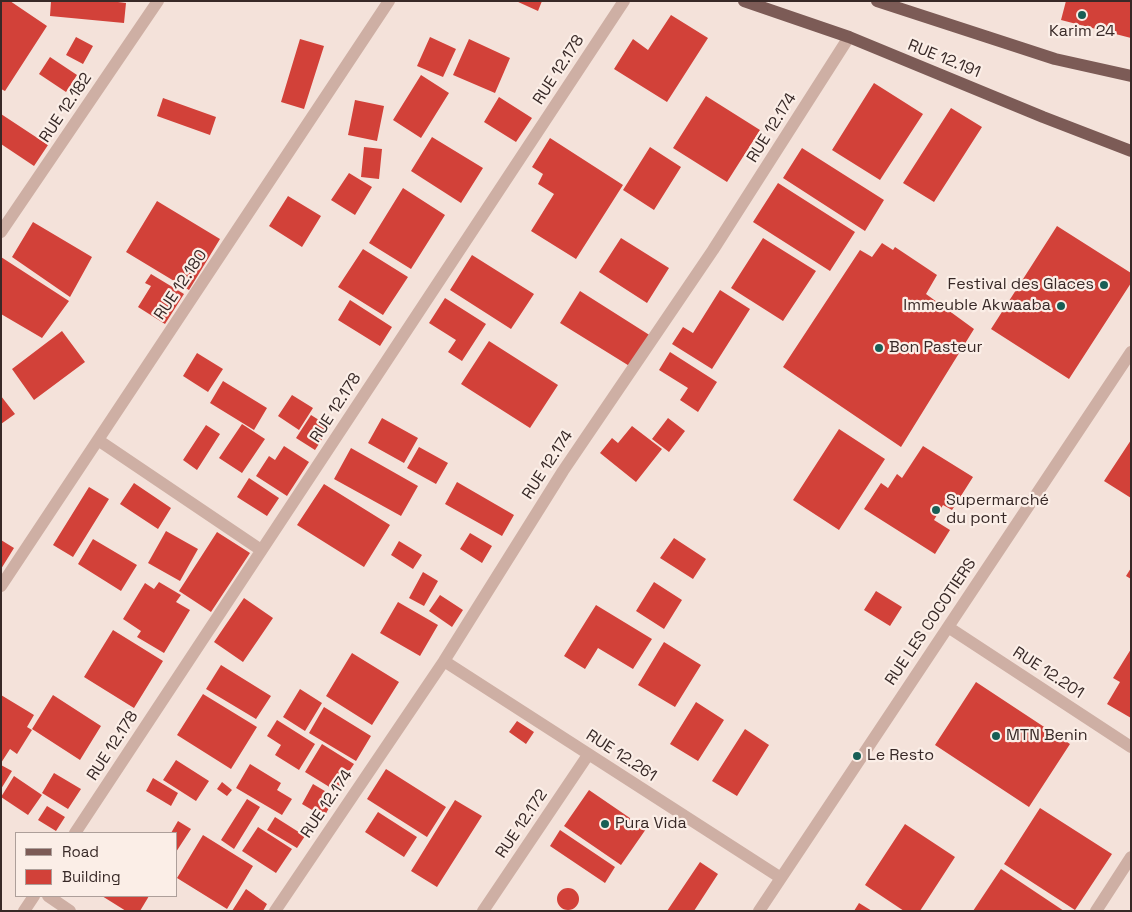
<!DOCTYPE html>
<meta charset="utf-8">
<style>
body{margin:0}
#map{position:relative;width:1132px;height:912px;overflow:hidden;background:#f4e2da;font-family:"Space Grotesk",sans-serif}
canvas{display:block}
.frame{position:absolute;inset:0;border:2px solid #382927;pointer-events:none}
.legend{position:absolute;left:15px;top:832px;width:162px;height:65px;box-sizing:border-box;background:#fbeee7;border:1px solid #ad9f9a;margin:0;padding:6px 9px;list-style:none;font-size:15px;color:#382927}
.legend li{display:flex;align-items:center;gap:10px;height:25px}
.legend b{width:25px;border:1px solid #ad9f9a}
</style>
<div id="map">
<canvas width="1132" height="912"></canvas>
<div class="frame"></div>
<ul class="legend">
<li><b style="height:6px;background:#7c5b56"></b>Road</li>
<li><b style="height:14px;background:#d24139"></b>Building</li>
</ul>
</div>
<script>
const g = document.querySelector('canvas').getContext('2d');
g.lineJoin = 'round';
function fillPath(path, color) {
  g.fillStyle = color;
  g.fill(path, 'evenodd');
}
function strokePath(path, color, width, dash) {
  g.strokeStyle = color;
  g.lineWidth = width;
  g.lineCap = dash ? 'butt' : 'round';
  g.setLineDash(dash || []);
  g.stroke(path);
}
function write(font, color, halo, rows, align = 'center') {
  g.font = font + ' "Space Grotesk",sans-serif';
  g.lineWidth = 4.5;
  g.setLineDash([]);
  g.textBaseline = 'middle';
  g.strokeStyle = halo;
  g.fillStyle = color;
  for (const [text, x, y, turn = 0] of rows) {
    g.save();
    g.translate(x, y);
    g.rotate((+turn || 0) * Math.PI / 180);
    g.textAlign = isNaN(turn) ? turn : align;
    if (halo) g.strokeText(text, 0, 0);
    g.fillText(text, 0, 0);
    g.restore();
  }
}
const building = new Path2D(`
 M1,1H10L47,26L5,91L1,89Z
 M51,1H110L126,3L124,23L50,16Z
 M516,1H542L538,11Z
 M1066,1H1131V38L1061,20Z
 M671,15L708,38L667,102L614,69L633,39L648,50Z
 M76,37L93,46L83,64L66,55Z
 M430,37L456,49L443,77L417,66Z
 M300,39L324,46L304,109L281,102Z
 M469,39L510,58L495,93L453,75Z
 M50,57L77,75L66,92L39,74Z
 M421,75L449,93L421,138L393,120Z
 M874,83L923,114L880,180L832,150Z
 M706,96L760,130L727,182L673,148Z
 M499,97L532,118L516,142L484,122Z
 M163,98L216,117L210,135L157,116Z
 M355,100L384,106L377,141L348,135Z
 M951,108L982,127L934,202L903,183Z
 M1,114L48,145L34,166L1,144Z
 M432,137L483,168L461,203L411,171Z
 M550,138L623,185L576,259L531,231L554,194L538,184L543,174L532,167Z
 M364,147L382,149L379,179L361,177Z
 M650,147L681,167L654,210L623,190Z
 M802,148L884,200L865,231L783,178Z
 M349,173L372,187L355,215L331,200Z
 M778,183L855,232L830,271L753,222Z
 M403,188L445,215L411,269L369,243Z
 M288,196L321,216L302,247L269,226Z
 M157,201L220,239L189,290L126,252Z
 M33,222L92,257L70,297L12,257Z
 M1057,226L1131,273V283L1069,379L991,329Z
 M621,238L669,268L647,303L599,272Z
 M763,238L816,271L783,321L731,288Z
 M882,243L893,250L895,247L937,275L926,294L974,329L901,447L783,367L860,250L872,257Z
 M363,249L408,277L383,315L338,287Z
 M472,255L534,294L511,329L450,290Z
 M1,257L69,301L42,338L1,314Z
 M151,274L184,294L165,324L138,307L151,286L145,283Z
 M720,290L750,309L712,369L672,344L683,327L693,333Z
 M580,291L651,336L631,367L560,323Z
 M445,298L486,324L462,361L448,352L456,340L429,323Z
 M350,300L392,327L380,346L338,320Z
 M62,331L85,362L34,400L12,369Z
 M489,341L558,385L530,428L461,384Z
 M670,352L717,382L698,412L680,400L688,388L659,370Z
 M197,353L223,369L208,392L183,376Z
 M223,381L267,408L254,430L210,403Z
 M292,395L313,408L299,430L278,416Z
 M1,396L15,414L1,424Z
 M311,415L330,427L315,450L296,438Z
 M382,418L418,438L404,463L368,443Z
 M668,418L685,431L669,452L652,439Z
 M242,424L265,439L242,473L219,458Z
 M206,425L220,434L197,470L183,460Z
 M632,426L662,449L636,482L600,453L612,438L618,443Z
 M839,429L885,459L839,530L793,500Z
 M1131,440V498L1104,481Z
 M284,446L309,462L287,496L256,476L269,456L275,460Z
 M923,446L973,477L952,510L943,505L934,520L950,530L935,554L864,509L881,483L888,488L897,474L902,478Z
 M419,447L448,463L436,484L407,468Z
 M351,448L418,486L401,516L334,479Z
 M249,478L279,498L267,516L237,497Z
 M457,482L514,515L502,536L445,504Z
 M134,483L171,508L158,529L120,504Z
 M324,484L390,525L364,567L297,525Z
 M89,487L109,499L73,557L53,545Z
 M166,531L198,549L180,581L148,563Z
 M217,532L250,553L211,612L179,591Z
 M470,533L492,546L482,563L460,549Z
 M674,538L706,559L693,579L660,558Z
 M93,539L137,565L121,591L78,564Z
 M1,540L14,548L1,569Z
 M399,541L422,555L413,569L391,555Z
 M1131,568V579L1126,576Z
 M423,572L438,581L424,606L409,598Z
 M159,582L181,595L176,602L190,610L164,653L137,637L141,631L123,619L145,583L154,589Z
 M654,582L682,600L664,629L636,611Z
 M876,591L902,607L890,626L864,610Z
 M440,595L463,610L452,627L429,611Z
 M244,598L273,618L243,662L214,642Z
 M398,602L438,625L420,656L380,633Z
 M596,605L652,639L633,669L598,648L585,669L564,656Z
 M113,630L163,661L134,708L84,677Z
 M664,642L701,665L675,707L638,685Z
 M1131,649V718L1107,704L1120,682L1113,678Z
 M352,653L399,682L372,725L326,696Z
 M221,665L271,696L256,719L206,689Z
 M976,682L1070,744L1029,807L935,745Z
 M300,689L322,703L305,731L283,717Z
 M203,694L257,727L231,769L177,735Z
 M1,695L34,715L27,727L32,730L17,754L10,749L1,763Z
 M53,695L101,726L80,760L32,729Z
 M696,702L724,720L698,761L670,744Z
 M324,707L371,736L356,761L309,733Z
 M277,720L315,744L299,770L275,755L281,745L267,736Z
 M517,721L534,732L526,744L509,732Z
 M745,729L769,745L737,796L712,781Z
 M322,744L354,764L336,791L305,772Z
 M176,760L209,781L196,801L163,780Z
 M250,764L281,783L277,790L292,799L282,815L236,788Z
 M1,765L12,771L1,789Z
 M386,769L446,807L427,837L367,799Z
 M54,773L81,789L68,809L42,793Z
 M14,776L42,795L28,815L1,797Z
 M153,778L178,793L171,806L146,791Z
 M222,782L232,790L227,796L217,789Z
 M313,784L335,797L324,817L302,804Z
 M589,790L646,829L621,865L564,826Z
 M247,799L260,807L234,849L221,840Z
 M455,800L482,816L437,887L411,871Z
 M47,806L65,817L56,831L38,820Z
 M1040,808L1112,854L1075,910L1004,864Z
 M378,812L417,837L404,857L365,832Z
 M275,817L305,836L297,848L267,830Z
 M178,821L191,829L176,852V833H171Z
 M905,824L955,857L920,911H904L865,885Z
 M258,827L292,849L276,873L242,851Z
 M560,830L615,867L605,883L550,846Z
 M203,835L253,866L227,909L177,878Z
 M700,862L718,874L694,911H667Z
 M1001,869L1064,911H973Z
 M557 899a11 11 0 1 1 22 0a11 11 0 1 1-22 0Z
 M246,889L267,904L263,911H232Z
 M102,896H149L140,911H126Z
 M859,903L872,911H854Z`);
const minor = new Path2D(`
 M1,232L158,1
 M98,440L261,550
 M1,586L389,1
 M948,627L1131,747
 M444,661L781,878
 M75,833L624,1
 M48,896L70,911
 M24,911L34,896
 M275,911L444,661L563,471L713,250L849,37
 M483,911L588,755
 M759,911L1131,352
 M1096,911L1131,857`);
const major = new Path2D(`
 M744,1L849,37L1043,117L1131,151
 M877,1L1055,59L1131,76`);
const markers = [
 [1082,15,5,"#185e55"],
 [1104,285,5,"#185e55"],
 [1061,306,5,"#185e55"],
 [879,348,5,"#185e55"],
 [936,510,5,"#185e55"],
 [996,736,5,"#185e55"],
 [857,756,5,"#185e55"],
 [605,824,5,"#185e55"]
];
const poiNames = [
 ["Karim 24",1082,32,"center"],
 ["Festival des Glaces",1094,285,"right"],
 ["Immeuble Akwaaba",1051,306,"right"],
 ["Bon Pasteur",889,348],
 ["Supermarché",946,501],
 ["du pont",946,519],
 ["MTN Benin",1006,736],
 ["Le Resto",867,756],
 ["Pura Vida",615,824]
];
const streetNames = [
 ["RUE 12.191",944,59,22],
 ["RUE 12.178",559,70,-57],
 ["RUE 12.182",66,108,-56],
 ["RUE 12.174",772,128,-58],
 ["RUE 12.180",181,285,-56],
 ["RUE 12.178",336,408,-57],
 ["RUE 12.174",548,465,-57],
 ["RUE LES COCOTIERS",931,622,-56],
 ["RUE 12.201",1048,673,33],
 ["RUE 12.178",113,746,-57],
 ["RUE 12.261",621,756,33],
 ["RUE 12.174",327,804,-56],
 ["RUE 12.172",522,824,-56]
];
fillPath(building, '#d24139');
strokePath(minor, '#ceafa4', 12);
strokePath(major, '#7c5b56', 12);
for (const [x, y, r, color] of markers) {
  const dot = new Path2D();
  dot.arc(x, y, r, 0, 2 * Math.PI);
  g.fillStyle = color;
  g.fill(dot);
  strokePath(dot, '#fbeee7', 2);
}
write('16px', '#382927', '#fbeee7', poiNames, 'left');
write('16px', '#382927', '#fbeee7', streetNames);
</script>
